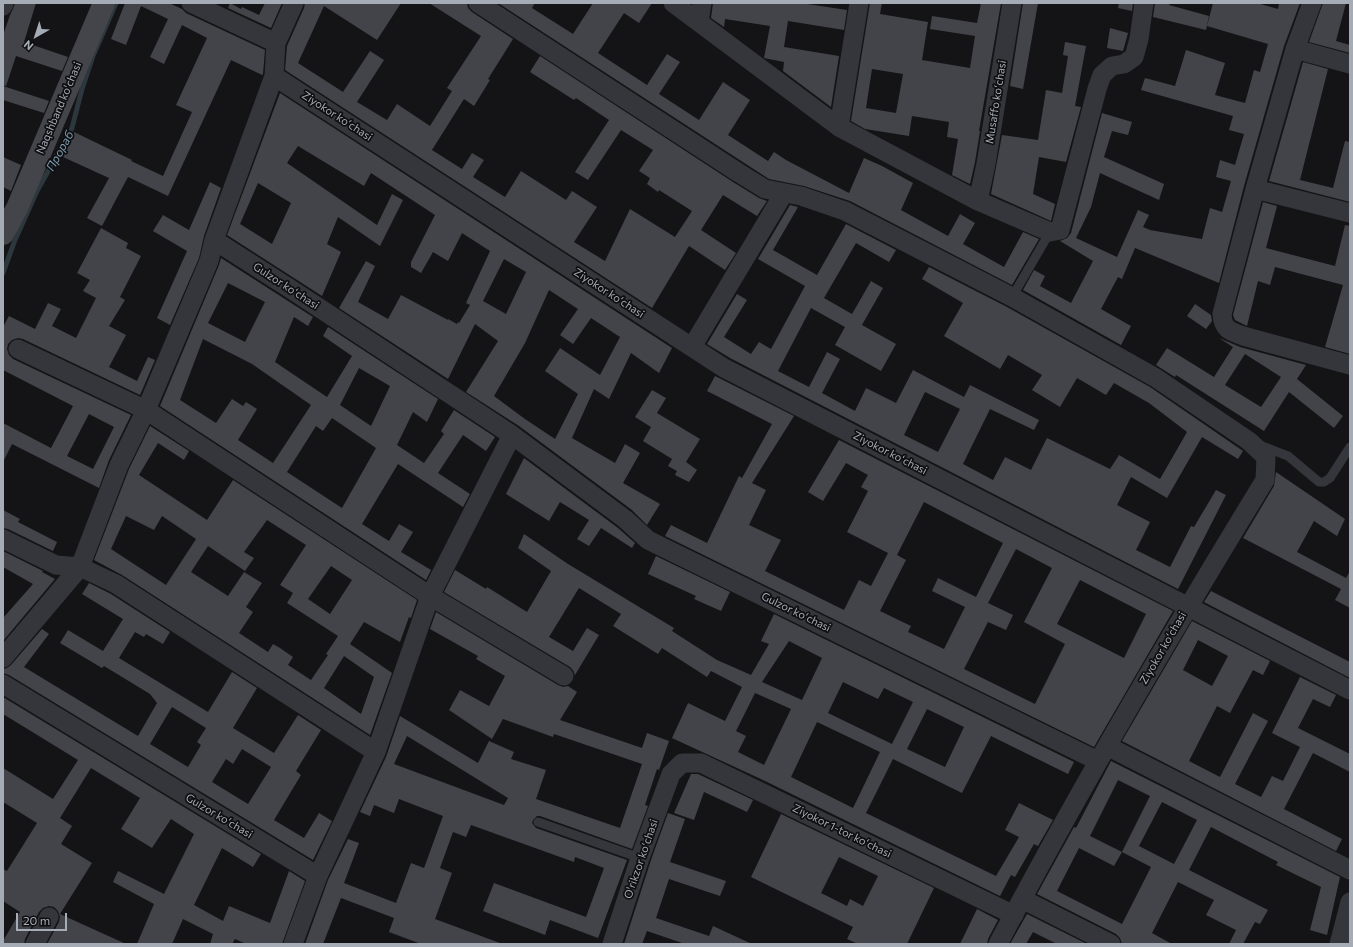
<!DOCTYPE html>
<meta charset="utf-8">
<style>
body{margin:0}
#map{position:relative;width:1353px;height:947px;overflow:hidden;background:#141416;font-family:Commissioner,sans-serif}
canvas{display:block}
.frame{position:absolute;inset:0;border:4px solid #a6acb6;pointer-events:none}
.north{position:absolute;left:16px;top:16px;width:40px;height:40px;-webkit-text-stroke:3px #0f0f11;paint-order:stroke;rotate:219deg;font-size:11px;font-weight:700;line-height:16px;text-align:center;color:#a6acb6}
.north::after{content:'';display:block;margin:auto;width:14px;height:18px;background:#a6acb6;clip-path:polygon(50% 0,100% 100%,50% 72%,0 100%)}
.scale{position:absolute;left:16px;top:913px;width:51px;height:18px;box-sizing:border-box;border:2px solid #a6acb6;border-top:0;padding-left:5px;font-size:12px;line-height:14px;white-space:nowrap;color:#a6acb6;-webkit-text-stroke:3px #0f0f11;paint-order:stroke}
</style>
<div id="map">
<canvas width="1353" height="947"></canvas>
<div class="frame"></div>
<div class="north">N</div>
<div class="scale">20 m</div>
</div>
<script>
const g = document.querySelector('canvas').getContext('2d');
g.lineJoin = 'round';
function strokePath(path, color, width, dash) {
  g.strokeStyle = color;
  g.lineWidth = width;
  g.lineCap = dash ? 'butt' : 'round';
  g.setLineDash(dash || []);
  g.stroke(path);
}
function fillPath(path, color) {
  g.fillStyle = color;
  g.fill(path, 'evenodd');
}
function write(font, color, halo, rows, align = 'center') {
  g.font = font + ' Commissioner,sans-serif';
  g.lineWidth = 3.5;
  g.setLineDash([]);
  g.textBaseline = 'middle';
  g.strokeStyle = halo;
  g.fillStyle = color;
  for (const [text, x, y, turn = 0] of rows) {
    g.save();
    g.translate(x, y);
    g.rotate((+turn || 0) * Math.PI / 180);
    g.textAlign = isNaN(turn) ? turn : align;
    if (halo) g.strokeText(text, 0, 0);
    g.fillText(text, 0, 0);
    g.restore();
  }
}
const stream = new Path2D(`
 M3,273L15,240L37,191L72,128L82,89L93,56L116,3`);
const building = new Path2D(`
 M15,3H36L24,42L68,57L62,71L16,56L6,86L3,85V35L10,15L13,9Z
 M125,3H169L182,9L186,13L265,50L263,74L262,75L231,60L168,196L128,177L102,226L87,218L109,178L63,157L74,132L132,160L131,161L163,176L192,112L176,105L207,38L182,25L164,64L150,57L168,19L141,6L126,45L111,39Z
 M230,3L241,9L242,7L259,15L265,3H282L271,28L228,8Z
 M305,3H401L377,40L324,6L298,63L343,92L370,51L384,60L357,102L387,120L397,104L430,126L452,91L447,88L481,36L429,3H467L468,8L472,12L513,39L488,79L490,80L474,106L464,99L432,150L462,169L472,153L484,160L473,177L505,197L521,171L566,200L572,191L597,207L574,242L605,261L630,209L675,237L692,211L659,190L658,192L647,184L650,178L639,171L653,150L621,130L588,180L575,172L609,120L576,98L574,100L530,72L540,56L733,182L759,198L767,201L757,216L723,195L701,230L736,253L725,270L689,246L652,308L285,70L287,46L304,8Z
 M498,3H535L532,8L573,34L593,3H652L639,23L624,13L598,53L647,85L667,54L680,62L659,94L699,120L723,82L750,100L728,135L768,161L774,152L786,160L849,193L864,158L882,166L913,183L901,210L948,236L960,214L975,223L963,244L1004,267L1023,232L1039,239L1012,285L850,201L804,186L769,179Z
 M713,3H801L847,10L844,30L788,21L784,47L839,56L831,107L783,71L784,62L764,58L770,26L725,19L724,27L711,18Z
 M870,3H882L880,14L928,22L922,60L970,68L975,36L930,29L932,16L977,23L981,3H1001L979,131H980L975,162L970,184L952,175L958,139L947,137L949,122L912,116L909,136L865,129L851,121ZM872,69L903,74L896,113L866,108Z
 M1023,3H1038L1023,89L1010,86Z
 M1119,3H1133L1132,11L1118,8Z
 M1155,3H1170L1169,5L1209,16L1206,30L1153,17Z
 M1213,3H1257L1278,9L1279,3H1300L1284,46L1244,186L1219,283L1135,248L1122,279L1118,277L1101,309L1131,326L1121,345L1023,290L1034,270L1045,276L1040,286L1071,303L1093,261L1060,241L1067,238L1071,233L1102,113L1132,122L1128,135L1112,131L1104,157L1164,184L1159,200L1100,173L1091,207L1076,238L1117,257L1138,210L1149,215L1143,227L1150,230L1202,239L1210,208L1222,212L1231,181L1216,177L1220,160L1235,165L1244,134L1229,130L1233,116L1141,90L1145,78L1175,86L1186,50L1225,63L1215,95L1245,103L1254,70L1260,72L1268,44L1207,26Z
 M1323,3H1346L1336,41L1350,45V53L1309,42Z
 M1110,28L1128,33L1123,51L1107,48Z
 M1065,42L1086,46L1075,106L1081,107L1066,162L1039,157L1033,194L1055,204L1051,221L991,194L1002,135L1038,140L1046,90L1062,93L1068,56L1063,55Z
 M1303,62L1328,69L1300,180L1333,188L1345,141L1350,142V202L1269,181Z
 M3,86L49,101L44,113L3,100Z
 M280,93L672,348L659,373L631,353L609,399L594,389L572,438L615,463L625,444L640,453L623,483L660,504L647,525L632,510L519,426L466,392L498,341L475,324L448,379L339,308L366,261L375,266L358,302L388,319L401,295L448,320V319L457,324L458,322L459,323L470,305L466,303L490,251L462,233L448,261L433,252L421,273L411,267V262L435,215L371,173L364,186L298,146L287,163L377,225L392,194L403,200L380,246L338,217L327,244L341,252L322,296L227,235ZM258,183L291,203L272,244L240,224ZM504,259L526,272L506,314L483,301ZM549,290L578,309L560,335L573,344L591,318L620,337L600,375L560,348L545,371L578,394L555,439L525,419L494,396L525,343Z
 M3,157L21,165L11,191L3,187Z
 M210,182L221,188L204,236L199,258L170,325L157,318L187,251L153,231L163,215L189,230Z
 M1263,202L1277,206L1266,248L1335,266L1345,225L1350,226V354L1325,347L1343,285L1275,267L1270,285L1258,281L1247,326L1235,320L1233,315Z
 M790,205L798,207L773,250L817,275L846,224L896,250L889,262L856,243L824,298L852,314L871,281L883,288L862,325L896,344L881,371L835,345L845,327L811,308L778,371L809,387L827,352L840,359L822,393L855,411L866,388L896,403L913,370L964,397L970,385L1039,420L1034,430L990,409L963,464L993,480L1005,457L1031,470L1047,438L1110,469L1119,455L1160,479L1187,432L1149,403L1114,383L1106,395L1077,378L1060,407L1032,390L1042,375L1008,355L1000,369L944,336L963,303L922,279L929,267L1007,307L1150,387L1243,451L1238,459L1202,437L1167,498L1131,477L1117,505L1150,522L1136,550L1170,567L1191,526L1194,527L1216,490L1226,495L1178,589L730,358L707,344L737,294L747,300L724,337L751,354L759,342L771,349L805,286L758,259ZM925,392L960,409L938,452L904,435Z
 M101,228L128,243L126,248L141,256L120,297L125,300L109,326L126,335L109,367L137,381L148,357L155,360L140,395L23,339L18,338L12,340L8,344L7,349L9,355L13,359L131,415L109,460L99,488L12,444L3,462V423L51,448L73,406L3,370V327L9,316L35,329L48,303L61,309L52,326L76,338L96,298L83,291L90,280L77,273ZM89,414L114,427L93,469L67,456Z
 M221,258L313,317L308,326L294,317L275,362L327,397L352,356L323,336L328,327L438,399L427,422L413,412L397,445L424,463L444,434L441,431L454,410L495,437L486,451L463,435L438,473L470,494L463,507L398,464L362,524L389,541L399,524L413,532L401,552L431,570L426,580L160,406L219,265ZM228,283L265,302L245,342L208,323ZM203,339L252,364L311,405L273,463L238,440L257,409L246,402L243,406L232,399L216,423L180,400ZM359,368L390,386L371,426L340,405ZM332,418L376,448L342,508L287,472L316,426L323,431Z
 M1195,304L1211,315L1212,321L1206,329L1187,316Z
 M1219,338L1240,347L1306,365L1297,379L1343,416L1334,428L1289,392L1264,431L1176,375L1175,377L1156,365L1167,348L1214,377L1233,347ZM1245,354L1281,377L1261,407L1225,385Z
 M715,376L794,416L752,483L766,490L749,525L781,540L765,571L844,610L859,580L871,586L888,553L847,532L868,491L861,487L868,475L846,463L823,501L808,492L839,440L1173,611L1094,747L665,536L671,525L707,543L739,476L742,478L772,424L707,391ZM924,502L1003,543L976,597L938,578L932,591L965,607L944,649L908,632L911,626L880,611L906,560L897,555ZM1016,549L1052,568L1024,622L1065,644L1035,704L964,669L988,622L1006,630L1013,615L988,603ZM1080,580L1146,614L1124,658L1057,624Z
 M652,390L666,398L657,413L700,439L686,462L697,470L689,482L675,475L677,471L668,466L672,459L643,441L651,427L635,417Z
 M150,426L189,451L184,460L158,443L139,475L207,520L233,480L417,600L411,618L409,617L400,642L364,622L350,644L392,673L370,735L122,575L94,560L129,469ZM126,516L154,530L162,516L196,539L166,585L111,549ZM267,520L306,545L280,585L293,593L287,603L338,636L326,654L328,655L311,680L288,665L293,657L280,648L273,644L268,652L239,633L253,612L246,607L262,583L244,572L228,596L191,572L208,546L245,571L254,558L244,552ZM331,566L352,580L330,614L308,599ZM344,656L374,677L361,714L324,688Z
 M524,458L618,528L635,543L632,548L601,528L589,546L577,539L589,520L560,502L549,521L506,494Z
 M1276,472L1345,519L1337,536L1314,521L1297,552L1346,578L1350,571V608L1335,600L1341,589L1243,538L1274,486Z
 M3,510L20,519L18,522L57,542L53,551L8,529L3,528Z
 M524,534L568,564L674,628L672,631L717,660L751,675L769,644L761,641L774,614L1074,762L1068,774L991,736L962,793L893,759L866,813L996,876L1019,837L1005,830L1019,803L1053,820L1038,846L1034,844L1015,877L1011,875L1000,896L763,780L672,738L688,703L725,721L742,687L711,671L707,677L662,648L658,654L613,626L621,614L579,588L549,637L573,651L587,628L599,635L575,675L573,670L570,667L444,592L455,570L486,589L487,587L527,612L551,571L518,548ZM789,641L822,658L802,700L762,682ZM843,682L878,699L884,688L913,702L892,744L828,713ZM755,693L791,709L764,765L738,752L746,736L736,731ZM927,709L964,727L945,767L907,749ZM817,722L880,752L853,808L791,777Z
 M3,551L43,571L42,572L55,579L3,641V618L33,584L3,567Z
 M656,556L730,592L721,611L694,599L696,596L648,574Z
 M89,583L111,594L170,632L163,644L146,634L144,637L135,632L119,658L208,712L232,672L257,688L233,728L274,753L298,715L321,730L296,771L301,775L274,820L304,838L319,813L332,821L313,860L9,675L3,673V669L7,668L11,665L42,629L49,634L24,667L138,736L157,703L150,694L104,666L102,668L60,643L68,630L103,651L123,619L82,594ZM172,707L206,728L197,742L201,745L188,767L150,744ZM242,749L271,767L248,804L212,782L226,759L233,764Z
 M1211,591L1350,662V678L1204,602Z
 M436,612L558,685L563,687L568,686L577,692L560,720L642,748L647,733L669,741L659,770L657,769L645,805L648,806L632,849L540,816H537L533,820L532,823L536,828L627,860L598,938L550,920L545,935L483,911L494,883L586,917L604,868L575,857L574,862L471,825L466,837L453,832L440,868L452,873L435,919L500,943L499,944H421L389,932L394,918L341,898L323,944H305L328,880L348,839L359,843L344,883L396,903L411,863L424,868L443,816L399,799L394,813L374,805L370,816L360,812L386,757L400,716L478,763L489,741L514,752L511,759L546,770L536,799L620,828L642,764L554,734L553,737L503,719L492,739L449,710L460,690L489,706L505,676L476,659L478,656L430,629ZM407,736L508,798L504,805L394,764Z
 M1192,621L1270,661L1263,675L1253,670L1230,713L1217,706L1189,761L1220,777L1253,713L1268,721L1235,784L1261,797L1272,776L1283,781L1300,747L1272,733L1300,677L1336,695L1330,707L1313,699L1298,728L1350,754V772L1313,753L1284,809L1342,839L1336,851L1122,741ZM1198,640L1228,656L1212,686L1183,670Z
 M3,697L261,854L253,867L222,848L194,905L223,921L229,906L270,923L289,871L305,881L282,944H246L235,939L232,944H210L213,934L183,919L172,944H137L154,904L113,882L118,871L164,894L194,834L171,819L152,848L121,829L140,798L91,768L60,818L72,826L61,844L92,863L60,914L126,944H47L59,922L60,917L58,911L54,907L49,906L43,908L39,912L25,939L24,944H3V941L20,912L3,901V869L7,871L37,823L3,802V768L53,799L78,760L3,714Z
 M1111,761L1340,877L1327,935L1310,930L1321,887L1276,865L1278,862L1211,827L1189,870L1268,910L1260,924L1255,922L1243,944H1229L1236,930L1206,915L1214,900L1178,882L1152,933L1172,944H1122L1120,938L1116,934L1037,894L1074,827L1076,828ZM1118,780L1150,796L1122,852L1090,836ZM1162,802L1197,820L1174,864L1139,846ZM1079,848L1114,866L1122,852L1151,867L1122,924L1057,891Z
 M691,774H698L753,800L747,812L704,792L694,820L674,813Z
 M668,813L685,819L670,862L726,881L720,896L669,879L656,918L709,936L713,926L752,944H685L647,931L642,944H624L652,857Z
 M781,814L934,888L907,944H858L847,939L853,927L751,877ZM839,857L878,876L863,906L850,899L847,906L821,893Z
 M977,909L998,920L988,939L987,944H960Z
 M1027,914L1087,944H1057L1033,932L1026,944H1010Z`);
const lane = new Path2D(`
 M1012,297L1050,232
 M1262,446L1288,456L1319,482H1324L1330,478L1350,447
 M538,822L640,858`);
const street = new Path2D(`
 M191,3L276,43L274,76L214,240
 M478,3L739,173L765,189L801,196L845,211L1012,297L1156,378L1249,441L1266,457L1265,480C1172,632 1081,786 998,944
 M673,3L839,127L978,201L1050,232L1060,230L1097,89L1102,75L1112,66L1124,64L1134,57L1139,39L1144,3
 M1312,3L1295,49L1255,189L1222,314C1223,330 1230,331 1243,336L1350,365
 M3,6L4,3
 M699,22L702,3
 M276,43L294,3
 M1295,49L1350,64
 M274,76L724,368L1350,690
 M839,127L859,3
 M1255,189L1350,213
 M978,201L986,164L1012,3
 M692,347L784,193
 M18,349L146,410L430,596L564,676
 M3,539L56,565L80,567L116,584L376,752
 M3,658L80,567L119,465L146,410L209,261L214,240L289,288L512,435L625,519L648,540L1098,761
 M3,684L318,876L376,752L430,596L512,435
 M1107,746L1350,870
 M1022,899L1111,944
 M35,944L49,917
 M293,944L318,876
 M612,944L640,858L671,774L682,763H701L1014,915
 M1339,944L1350,902`);
const secondary = new Path2D(`
 M3,234L17,208L104,3`);
const streetNames = [
 ["Musaffo koʻchasi",996,102,-81],
 ["Naqshband ko'chasi",59,108,-67],
 ["Ziyokor koʻchasi",337,116,33],
 ["Gulzor koʻchasi",286,286,33],
 ["Ziyokor koʻchasi",609,293,33],
 ["Ziyokor koʻchasi",890,453,27],
 ["Gulzor koʻchasi",796,612,26],
 ["Ziyokor koʻchasi",1163,648,-60],
 ["Gulzor koʻchasi",219,816,31],
 ["Ziyokor 1-tor koʻchasi",842,831,26],
 ["O'rikzor koʻchasi",641,859,-71]
];
const waterNames = [
 ["Прораб",60,151,-61]
];
strokePath(stream, '#2d383e', 5);
fillPath(building, '#434449');
strokePath(lane, '#35363b', 9);
strokePath(street, '#35363b', 19);
strokePath(secondary, '#43454b', 22);
write('11px', '#a6acb6', '#0f0f11', streetNames);
write('italic 12px', '#7d9cb0', '#0f0f11', waterNames);
</script>
